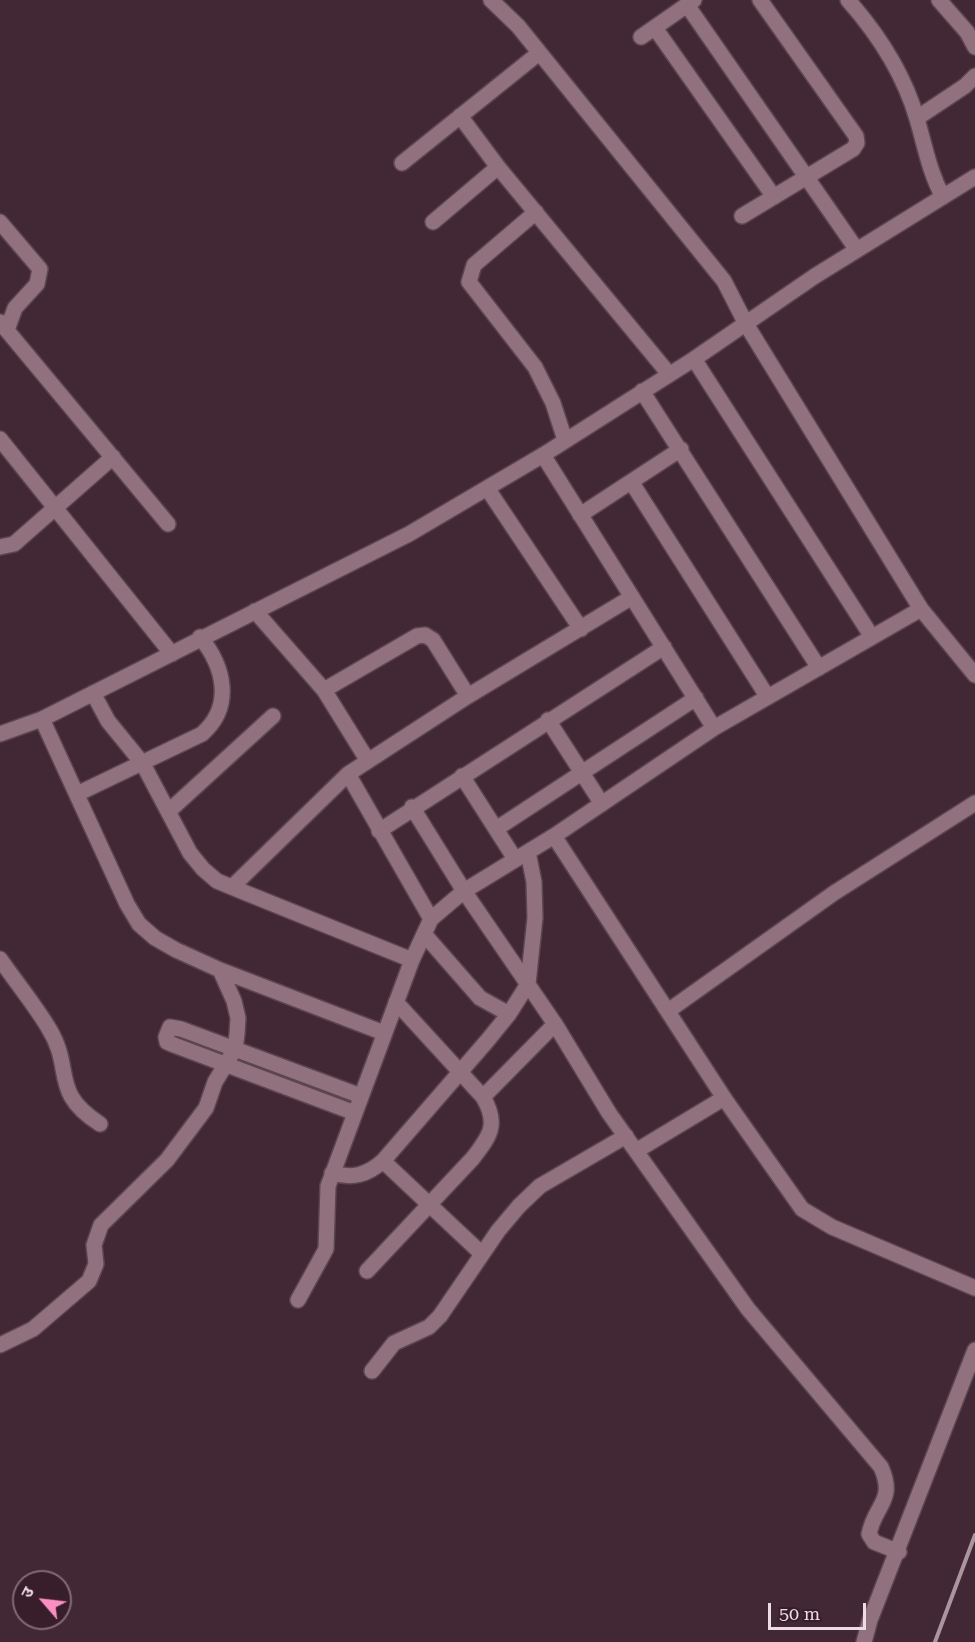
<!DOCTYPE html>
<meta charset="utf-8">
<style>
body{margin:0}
#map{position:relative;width:975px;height:1642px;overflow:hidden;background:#422734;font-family:"Roboto Serif","Noto Sans Devanagari",serif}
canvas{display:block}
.north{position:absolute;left:12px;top:1570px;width:60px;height:60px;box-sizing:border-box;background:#381e2a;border:2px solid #816a74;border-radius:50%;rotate:298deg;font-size:16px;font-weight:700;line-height:24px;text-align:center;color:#eedce3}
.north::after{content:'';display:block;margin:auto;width:21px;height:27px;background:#fc8fc2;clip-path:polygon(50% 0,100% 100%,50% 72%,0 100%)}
.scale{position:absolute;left:768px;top:1603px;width:98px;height:27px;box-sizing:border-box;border:3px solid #eedce3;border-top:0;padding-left:8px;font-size:18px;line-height:21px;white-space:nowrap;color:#eedce3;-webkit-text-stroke:4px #381e2a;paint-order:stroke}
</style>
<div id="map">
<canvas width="975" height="1642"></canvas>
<div class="north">उ</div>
<div class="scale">50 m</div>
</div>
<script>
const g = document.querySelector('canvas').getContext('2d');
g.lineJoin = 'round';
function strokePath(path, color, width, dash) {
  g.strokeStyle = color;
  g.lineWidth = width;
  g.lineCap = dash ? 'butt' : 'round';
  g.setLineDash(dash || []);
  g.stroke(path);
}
const minor = new Path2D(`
 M491,0L518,26L724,281L746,324L921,609L714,728L543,455
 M848,0C878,34 904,74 917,119C925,146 929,171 943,197
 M939,0L967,32L975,47
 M687,5L857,250
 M655,28L774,197
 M641,37L694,0
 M460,116L498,167L669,374
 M917,118L965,86L975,76
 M402,163L539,53
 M536,212L474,265L469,282L535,367L553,403L565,440
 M742,216L853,149L857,143L856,136L760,0
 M0,222L40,269L37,284L15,308L7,330
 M433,222L498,167
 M0,322L168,524
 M694,359L872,637
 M642,391L819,668
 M0,439L172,654
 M632,483L767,696
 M487,488L581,629
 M580,515L681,449
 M0,547L14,544L113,457
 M921,609L975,675
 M255,611L324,690L368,761
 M324,690L417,636L425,635L433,640L468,696
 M93,693L108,721L143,764L190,853L203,869L217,881L246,893L412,960
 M42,719L127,904L139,924L155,938L176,950L220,970L384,1033
 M548,720L602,804
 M0,734L42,719L409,534L543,455L694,359L815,276L975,177
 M462,776L515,859
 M77,794L202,734C234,706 224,666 200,637
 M412,807L464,891L555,1024L609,1113L748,1309L881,1467C896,1501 875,1504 869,1534L874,1542L899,1552
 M169,811L273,716
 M496,829L696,698
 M379,831L664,647
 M554,836L724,1098L802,1209L832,1227L975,1288
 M232,887L348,774
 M431,919L348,774L468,696L632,597
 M424,934L480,998L509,1014
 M0,959C16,982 34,1004 48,1027C75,1070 49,1091 100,1124
 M668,1011L834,893L975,803
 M483,1097L555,1024
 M355,1113L174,1045L167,1042L166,1037L170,1027L181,1029L361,1096
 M636,1151L724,1098
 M383,1161L482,1254
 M332,1173C353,1179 367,1175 383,1161L487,1041L509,1014L528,984L535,918L534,882L528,852
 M367,1271L473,1158C490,1136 499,1124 483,1097L396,1002
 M298,1300L326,1249L328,1186L412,960L431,919L464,891L554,836L714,728
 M0,1345L33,1329L89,1281L96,1264L94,1245L101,1225L167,1160L206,1108L215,1082L235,1049L237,1034L238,1018L234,1001L220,970
 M372,1371L394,1343L429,1327L440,1316L498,1231L519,1206L540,1186L626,1136
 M864,1642L870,1620L975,1350`);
const rail = new Path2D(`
 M935,1642L975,1535`);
strokePath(minor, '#5b454f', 18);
strokePath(minor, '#91717e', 15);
strokePath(rail, '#ab959f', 4);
</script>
